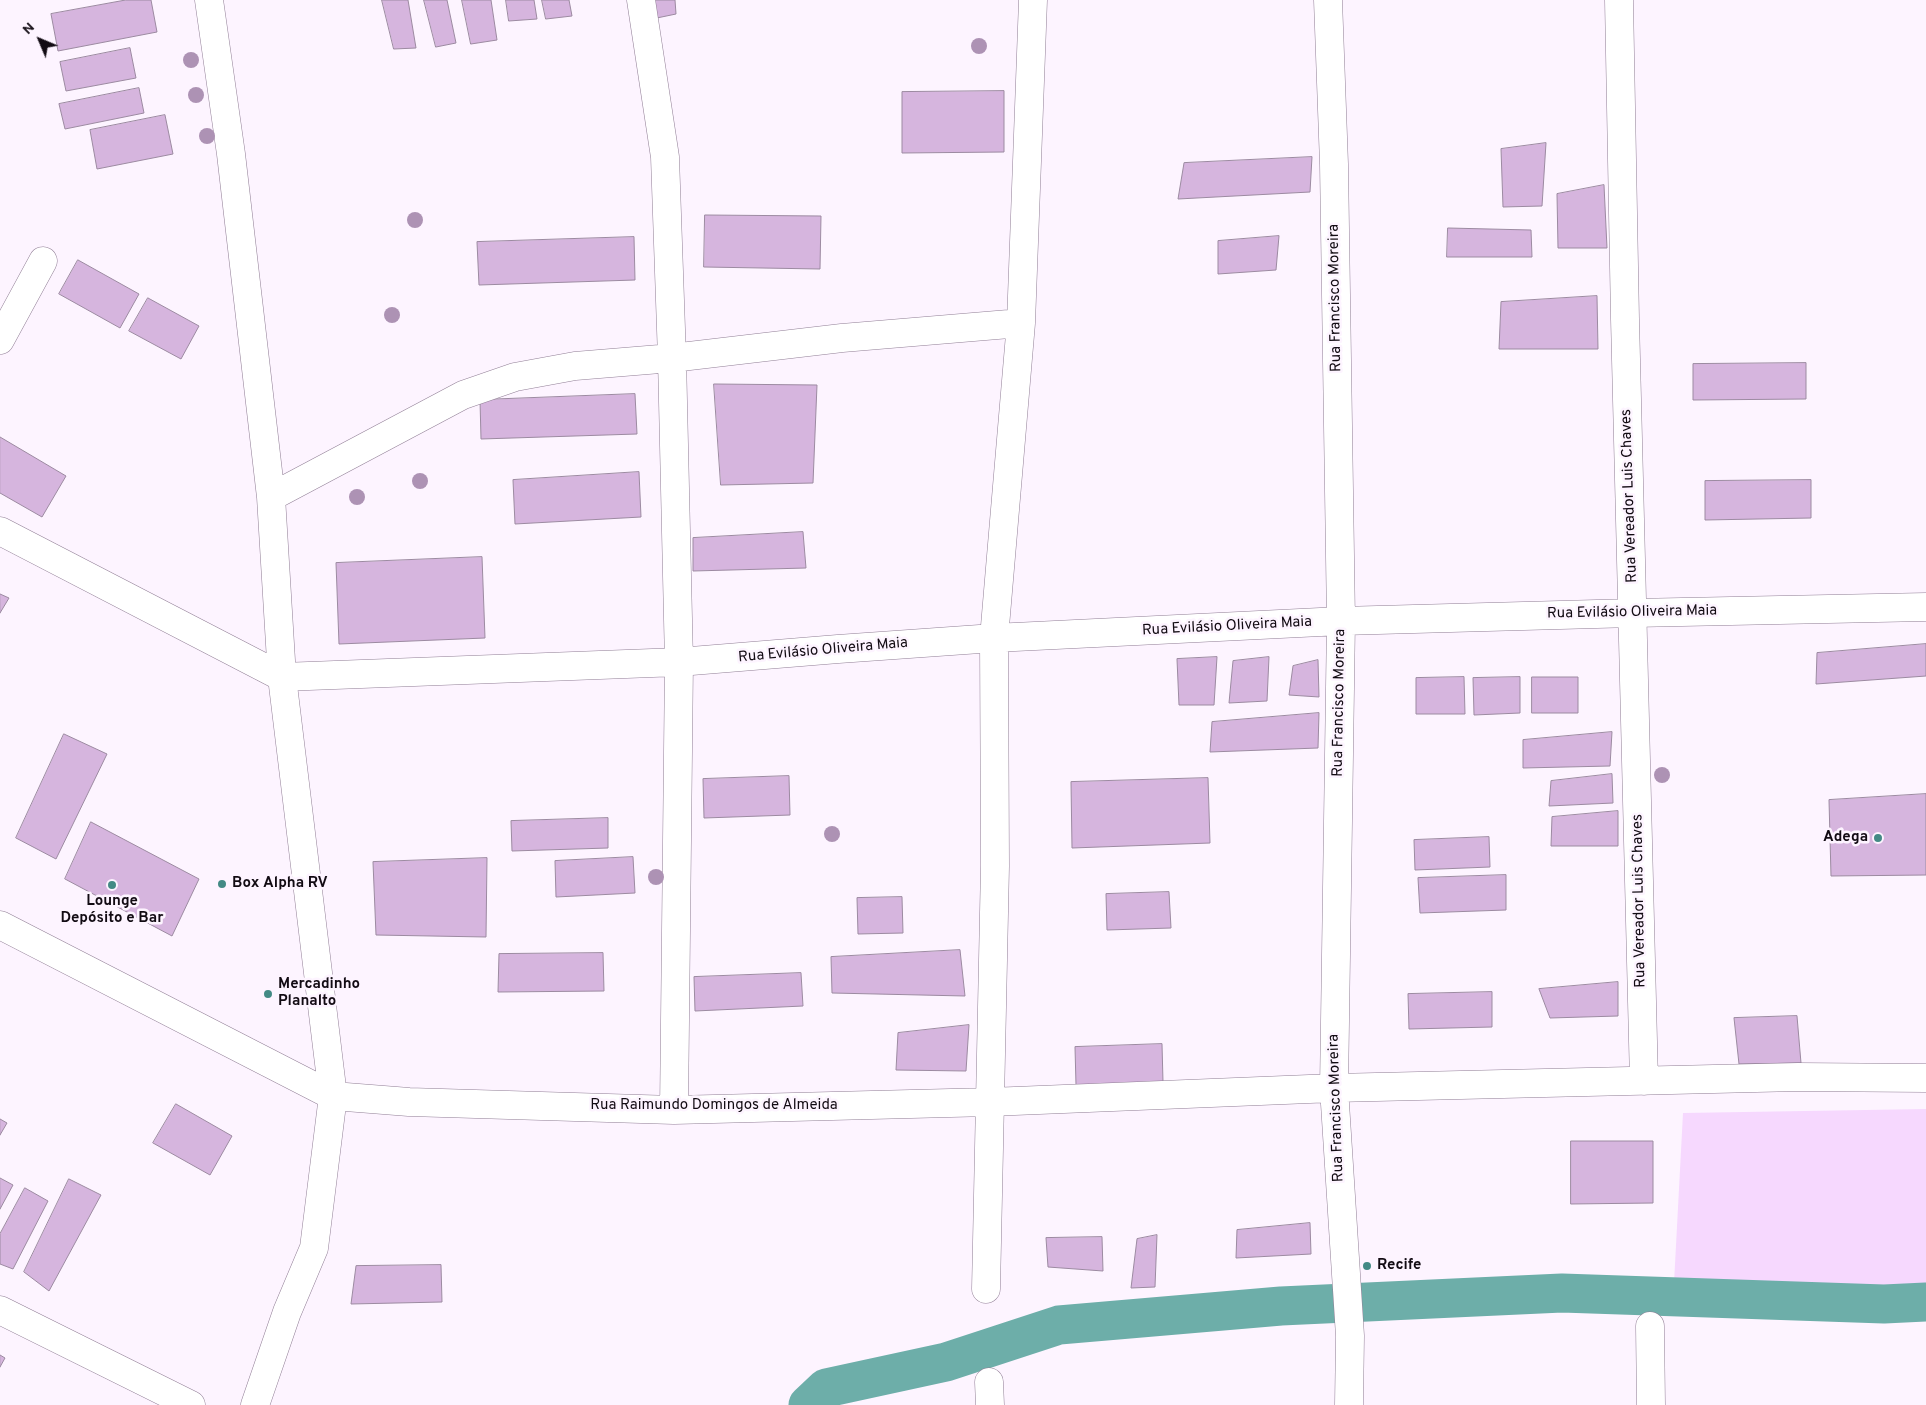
<!DOCTYPE html>
<meta charset="utf-8">
<style>
body{margin:0}
#map{position:relative;width:1926px;height:1405px;overflow:hidden;background:#fdf4ff;font-family:Overpass,sans-serif}
canvas{display:block}
.north{position:absolute;left:15px;top:15px;width:50px;height:50px;-webkit-text-stroke:4px #fdf4ff;paint-order:stroke;rotate:315deg;font-size:14px;font-weight:700;line-height:20px;text-align:center;color:#120b13}
.north::after{content:'';display:block;margin:auto;width:18px;height:22px;background:#120b13;clip-path:polygon(50% 0,100% 100%,50% 72%,0 100%)}
</style>
<div id="map">
<canvas width="1926" height="1405"></canvas>
<div class="north">N</div>
</div>
<script>
const g = document.querySelector('canvas').getContext('2d');
g.lineJoin = 'round';
function fillPath(path, color) {
  g.fillStyle = color;
  g.fill(path, 'evenodd');
}
function strokePath(path, color, width, dash) {
  g.strokeStyle = color;
  g.lineWidth = width;
  g.lineCap = dash ? 'butt' : 'round';
  g.setLineDash(dash || []);
  g.stroke(path);
}
function write(font, color, halo, rows, align = 'center') {
  g.font = font + ' Overpass,sans-serif';
  g.lineWidth = 5;
  g.setLineDash([]);
  g.textBaseline = 'middle';
  g.strokeStyle = halo;
  g.fillStyle = color;
  for (const [text, x, y, turn = 0] of rows) {
    g.save();
    g.translate(x, y);
    g.rotate((+turn || 0) * Math.PI / 180);
    g.textAlign = isNaN(turn) ? turn : align;
    if (halo) g.strokeText(text, 0, 0);
    g.fillText(text, 0, 0);
    g.restore();
  }
}
const green = new Path2D(`
 M1926,1109V1290L1674,1283L1683,1113Z`);
const canal = new Path2D(`
 M808,1405L826,1388L946,1362L1059,1325L1281,1306L1562,1293L1884,1304L1926,1302`);
const building = new Path2D(`
 M126,0H151L157,32L58,51L51,14Z
 M382,0H408L416,48L394,49Z
 M424,0H447L456,43L436,47Z
 M462,0H491L497,40L471,44Z
 M506,0H534L537,19L509,21Z
 M542,0H569L572,16L546,19Z
 M649,0H675L676,14L652,19Z
 M130,48L136,78L66,91L60,62Z
 M139,88L144,113L65,129L59,104Z
 M1004,91V152L902,153V92Z
 M165,115L173,154L97,169L90,130Z
 M1546,143L1542,206L1503,207L1501,149Z
 M1312,157L1310,192L1178,199L1184,163Z
 M1604,185L1607,248H1558L1557,194Z
 M705,215L821,216L820,269L704,267Z
 M1448,228L1531,230L1532,257H1447Z
 M1279,236L1276,270L1218,274V241Z
 M634,237L635,280L479,285L477,242Z
 M78,260L139,294L120,328L59,294Z
 M1597,296L1598,349H1499L1501,302Z
 M148,298L199,326L181,359L129,331Z
 M1806,363V399L1693,400V364Z
 M714,384L817,385L813,483L721,485Z
 M635,394L637,434L481,439L480,400Z
 M0,437L66,476L42,517L0,493Z
 M639,472L641,517L515,524L513,480Z
 M1811,480V518L1705,520V481Z
 M803,532L806,568L693,571V538Z
 M482,557L485,638L339,644L336,563Z
 M0,594L9,598L0,613Z
 M1926,644V676L1816,684L1817,653Z
 M1217,657L1214,705H1179L1177,659Z
 M1269,657L1267,701L1229,703L1233,661Z
 M1318,660L1319,697L1289,695L1293,666Z
 M1464,677L1465,714H1416V678Z
 M1520,677V713L1474,715L1473,678Z
 M1532,677H1578V713H1532Z
 M1319,713L1318,748L1210,752L1212,722Z
 M1612,732L1610,766L1523,768V740Z
 M64,734L107,754L56,859L16,838Z
 M1612,774L1613,803L1549,806L1551,781Z
 M789,776L790,815L704,818L703,779Z
 M1208,778L1210,843L1072,848L1071,782Z
 M1926,794V875L1831,876L1829,800Z
 M1618,811V846H1551L1552,817Z
 M608,818V848L512,851L511,821Z
 M91,822L199,879L172,936L65,879Z
 M1489,837L1490,867L1415,870L1414,840Z
 M633,857L635,893L556,897L555,861Z
 M487,858L486,937L376,935L373,862Z
 M1506,875V910L1420,913L1418,878Z
 M1169,892L1171,928L1107,930L1106,894Z
 M902,897L903,933L858,934L857,898Z
 M960,950L965,996L832,993L831,957Z
 M603,953L604,991L498,992L499,954Z
 M801,973L803,1006L695,1011L694,977Z
 M1618,982V1016L1550,1018L1539,989Z
 M1492,992V1027L1409,1029L1408,994Z
 M1797,1016L1801,1063L1739,1064L1734,1018Z
 M969,1025L966,1071L896,1070L898,1033Z
 M1162,1044L1163,1082L1076,1085L1075,1047Z
 M176,1104L232,1136L210,1175L153,1143Z
 M0,1119L7,1123L0,1135Z
 M1571,1141H1653V1203L1571,1204Z
 M0,1178L13,1185L0,1209Z
 M69,1179L101,1195L49,1291L24,1272Z
 M25,1188L48,1201L13,1269L0,1264V1234Z
 M1310,1223L1311,1254L1236,1258L1237,1230Z
 M1157,1235L1155,1287L1131,1288L1137,1239Z
 M1102,1237L1103,1271L1048,1267L1046,1238Z
 M441,1265L442,1302L351,1304L356,1266Z
 M0,1355L5,1358L0,1367Z`);
const minor = new Path2D(`
 M209,0L231,154L271,497L282,677L333,1096L314,1248L287,1312L255,1405
 M641,0L665,157L672,358L679,662L674,1110
 M1328,0L1334,164L1341,621L1334,1088L1350,1336L1349,1405
 M1619,0L1625,319L1644,1081
 M0,340L43,261
 M271,497L463,395L515,377L575,366L672,358L842,338L1021,323
 M0,531L282,677L679,662L838,649L994,638L1341,621L1633,613L1926,607
 M0,925L333,1096L409,1102L674,1110L990,1102L1334,1088L1798,1077L1926,1078
 M986,1289L995,866L994,638L1021,323L1033,0
 M0,1310L191,1405
 M1650,1326L1651,1405
 M989,1382L990,1405`);
const trees = [
 [979,46],
 [191,60],
 [196,95],
 [207,136],
 [415,220],
 [392,315],
 [420,481],
 [357,497],
 [1662,775],
 [832,834],
 [656,877]
];
const markers = [
 [1878,838,5,"#438a85"],
 [222,884,5,"#438a85"],
 [112,885,5,"#438a85"],
 [268,994,5,"#438a85"],
 [1367,1266,5,"#438a85"]
];
const streetNames = [
 ["Rua Francisco Moreira",1336,298,-91],
 ["Rua Vereador Luis Chaves",1630,496,-92],
 ["Rua Evilásio Oliveira Maia",1632,613,-1],
 ["Rua Evilásio Oliveira Maia",1227,627,-3],
 ["Rua Evilásio Oliveira Maia",823,651,-5],
 ["Rua Francisco Moreira",1340,703,-89],
 ["Rua Vereador Luis Chaves",1640,901,-91],
 ["Rua Raimundo Domingos de Almeida",714,1106],
 ["Rua Francisco Moreira",1337,1108,-92]
];
const poiNames = [
 ["Adega",1868,838,"right"],
 ["Box Alpha RV",232,884],
 ["Lounge",112,902,"center"],
 ["Depósito e Bar",112,919,"center"],
 ["Mercadinho",278,985],
 ["Planalto",278,1002],
 ["Recife",1377,1266]
];
fillPath(green, '#f6d8fe');
strokePath(canal, '#6daea9', 39);
fillPath(building, '#d6b5de');
strokePath(building, '#9c8aa1', 1);
strokePath(minor, '#917f96', 29);
strokePath(minor, '#fff', 28);
g.fillStyle = '#ad92b4';
for (const [x, y] of trees) {
  g.beginPath();
  g.arc(x, y, 8, 0, 2 * Math.PI);
  g.fill();
}
for (const [x, y, r, color] of markers) {
  const dot = new Path2D();
  dot.arc(x, y, r, 0, 2 * Math.PI);
  g.fillStyle = color;
  g.fill(dot);
  strokePath(dot, '#fdf4ff', 2);
}
write('15px', '#120b13', '#fdf4ff', streetNames);
write('bold 15px', '#120b13', '#fdf4ff', poiNames, 'left');
</script>
